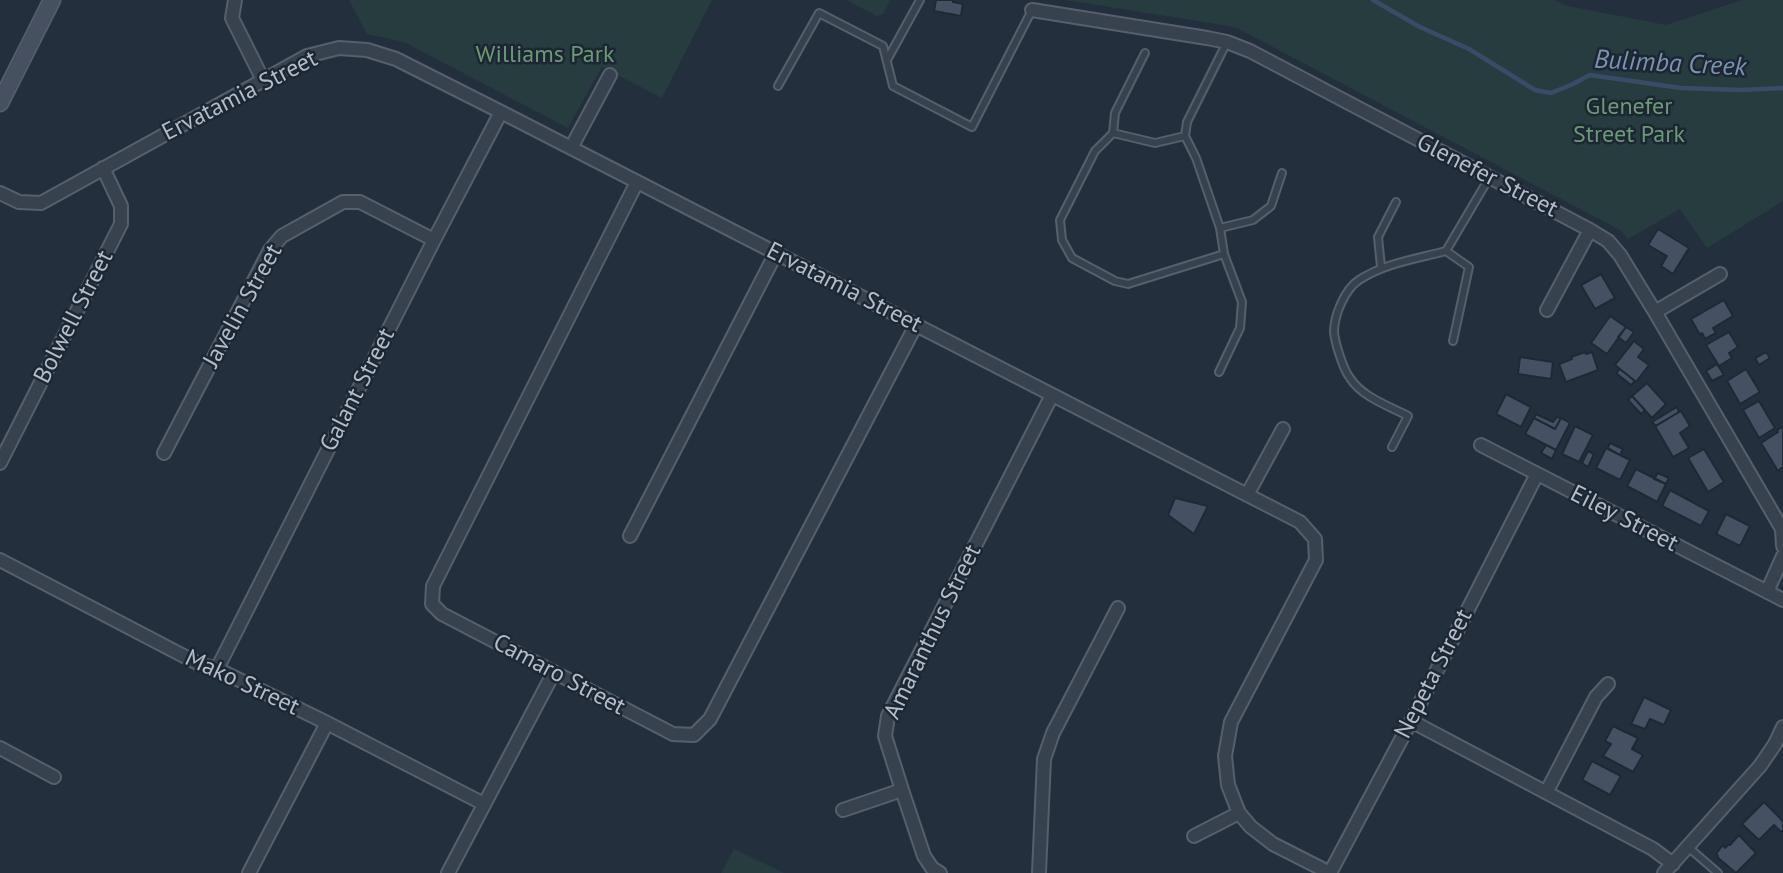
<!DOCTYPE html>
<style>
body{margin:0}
canvas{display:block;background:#242f3e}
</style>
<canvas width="1783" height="873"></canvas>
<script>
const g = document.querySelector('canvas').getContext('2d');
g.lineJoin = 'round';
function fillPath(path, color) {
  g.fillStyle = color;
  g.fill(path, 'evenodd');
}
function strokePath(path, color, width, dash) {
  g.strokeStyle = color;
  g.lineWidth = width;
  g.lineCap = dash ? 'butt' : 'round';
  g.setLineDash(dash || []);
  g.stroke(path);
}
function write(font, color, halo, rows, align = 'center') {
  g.font = font + ' "PT Sans",sans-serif';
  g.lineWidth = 5;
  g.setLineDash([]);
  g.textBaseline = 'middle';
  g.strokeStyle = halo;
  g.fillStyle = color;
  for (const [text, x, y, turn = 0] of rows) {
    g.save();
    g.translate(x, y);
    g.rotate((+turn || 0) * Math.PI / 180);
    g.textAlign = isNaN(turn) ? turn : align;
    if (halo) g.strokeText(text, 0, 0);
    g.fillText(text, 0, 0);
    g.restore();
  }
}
const green = new Path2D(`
 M349,0H712L662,98L602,67L568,128L404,42L367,34Z
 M846,0H890L883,14L877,16Z
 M1066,0H1555L1567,6L1666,25L1742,0H1783V201L1707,248L1680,209L1628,239L1620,230L1235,27Z
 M734,849L784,873H721Z`);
const stream = new Path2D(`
 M1373,0L1420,27L1469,49L1535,90L1551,93L1571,85L1590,75L1681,88L1741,90L1783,88`);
const building = new Path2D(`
 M936,0H953V2L963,4L961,16L934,11Z
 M1658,229L1689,248L1673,274L1661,266L1667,256L1648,245Z
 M1601,274L1615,298L1595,309L1581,285Z
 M1724,300L1733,316L1713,328L1716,333L1705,339L1702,333L1700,335L1691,319Z
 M1610,316L1626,327L1607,354L1591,343Z
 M1626,327L1634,332L1626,343L1618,337Z
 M1729,332L1738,347L1729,353L1732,358L1719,366L1706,345Z
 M1634,341L1644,349L1638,357L1649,365L1636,382L1615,365Z
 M1585,352L1586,354L1592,352L1598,370L1566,382L1559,364L1572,359L1571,357Z
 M1766,352L1770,358L1759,365L1755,358Z
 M1520,357L1553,362L1551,379L1518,374Z
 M1717,364L1724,375L1712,381L1706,371Z
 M1620,369L1635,381L1631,385L1616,373Z
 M1746,369L1760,392L1740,404L1727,381Z
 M1647,383L1666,404L1652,418L1632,396Z
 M1506,394L1531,407L1521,427L1496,414Z
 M1632,396L1645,410L1641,414L1628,400Z
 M1759,401L1775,428L1759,438L1743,410Z
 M1677,407L1679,412L1656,426L1652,422Z
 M1681,411L1690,426L1680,433L1689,448L1673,457L1655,426Z
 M1536,414L1553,422L1557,417L1561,418L1555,429L1534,418Z
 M1534,418L1555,429L1561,418L1570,423L1556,450L1525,434Z
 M1575,426L1593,435L1579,462L1562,454Z
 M1783,427V467L1778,471L1761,443L1778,432L1777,430Z
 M1610,443L1623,449L1620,455L1608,448Z
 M1546,445L1556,450L1552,459L1541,453Z
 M1606,448L1630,460L1620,480L1596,468Z
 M1704,449L1724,482L1708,492L1688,458Z
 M1588,451L1594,454L1588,467L1582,463Z
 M1636,469L1666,484L1657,502L1627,486Z
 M1658,473L1669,478L1666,484L1654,479Z
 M1670,490L1709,511L1701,526L1662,506Z
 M1175,498L1208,506L1194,534L1168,515Z
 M1726,514L1750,526L1740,546L1716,534Z
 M1644,697L1671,710L1664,725L1650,719L1645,729L1631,724Z
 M1613,726L1638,738L1632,749L1643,755L1633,772L1603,756L1611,744L1605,741Z
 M1592,761L1621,776L1610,795L1582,780Z
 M1764,802L1780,818L1783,822V830L1781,832L1774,825L1759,840L1742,824Z
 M1739,835L1756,853L1736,873L1717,857L1718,856L1716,854L1723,845L1725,848L1729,844L1730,845Z`);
const lane = new Path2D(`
 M1145,53L1115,113L1113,133L1095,151L1060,220L1062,240L1072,258L1115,281L1128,284L1224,254
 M887,60L920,0
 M778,86L819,13L883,46L893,86L972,127L1032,10
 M1113,133L1155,143L1185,136
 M1220,228L1253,220L1271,206L1282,173
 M1446,251L1469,267L1453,341
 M1381,267L1378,237L1396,202
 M1219,372L1240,328L1242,302L1224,254L1220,228L1196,158L1185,136L1187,122L1227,42
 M1392,447L1408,416C1389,406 1362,397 1350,378C1343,369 1335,343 1334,332C1334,315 1345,289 1359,280C1385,263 1416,259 1446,251L1489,178
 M1688,847L1718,873`);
const street = new Path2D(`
 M235,0L232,18L263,80
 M1032,10L1207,38L1227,42L1250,51L1590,230L1608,241L1620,255L1655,312L1782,529L1783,546
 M571,148L610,75
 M637,182L433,586L432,604L442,614L673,734L694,735L710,719L916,325
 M0,193L19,202L41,203L307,56L339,48L367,50L396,59L501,112L1300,522L1315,539L1316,560L1231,722L1225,756L1228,785L1239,813L1251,827L1273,844L1330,873
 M1547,310L1590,230
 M1655,312L1720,274
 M1481,445L1783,600
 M164,453L270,250L282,236L343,202H360L434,240
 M0,463L121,224V206L103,168
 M1247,495L1283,429
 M630,536L776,253
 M0,560L199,664L217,669L327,723L484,804
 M1767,592L1783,556
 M217,669L434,240L501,112
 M1411,721L1653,849L1673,864
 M0,748L54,777
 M1547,791L1596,697L1608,684
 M843,810L902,790
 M1194,836L1239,813
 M249,873L327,723
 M448,873L554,672
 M940,873L932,868L924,856L902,790L885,736L888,716L1052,395
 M1039,873L1044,759L1053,733L1118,608
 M1330,873L1411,721L1537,474
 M1664,873L1760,766L1775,744L1783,727`);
const secondary = new Path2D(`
 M0,103L52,0`);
const parkNames = [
 ["Williams Park",545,55],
 ["Glenefer",1629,107],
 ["Street Park",1629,135]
];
const streetNames = [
 ["Ervatamia Street",240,96,-27],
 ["Glenefer Street",1487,176,27],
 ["Ervatamia Street",844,288,27],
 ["Javelin Street",243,306,-61],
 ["Bolwell Street",74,317,-63],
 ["Galant Street",358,390,-63],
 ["Eiley Street",1624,519,27],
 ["Amaranthus Street",933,632,-64],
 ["Nepeta Street",1434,674,-63],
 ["Camaro Street",559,675,28],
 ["Mako Street",242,683,25]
];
const waterNames = [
 ["Bulimba Creek",1670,64,3]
];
fillPath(green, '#263c3f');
strokePath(stream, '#394c67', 4.5);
fillPath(building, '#455162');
strokePath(building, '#1f2835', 2);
strokePath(lane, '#565f6c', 10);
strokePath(street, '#565f6c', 16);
strokePath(secondary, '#565f6c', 19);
strokePath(lane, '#38414e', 6);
strokePath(street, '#38414e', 12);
strokePath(secondary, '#465061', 16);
write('24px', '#6b9a76', '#1d2633', parkNames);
write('24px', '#b4bcc9', '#1d2633', streetNames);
write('italic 26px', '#7c92b1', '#1d2633', waterNames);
</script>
